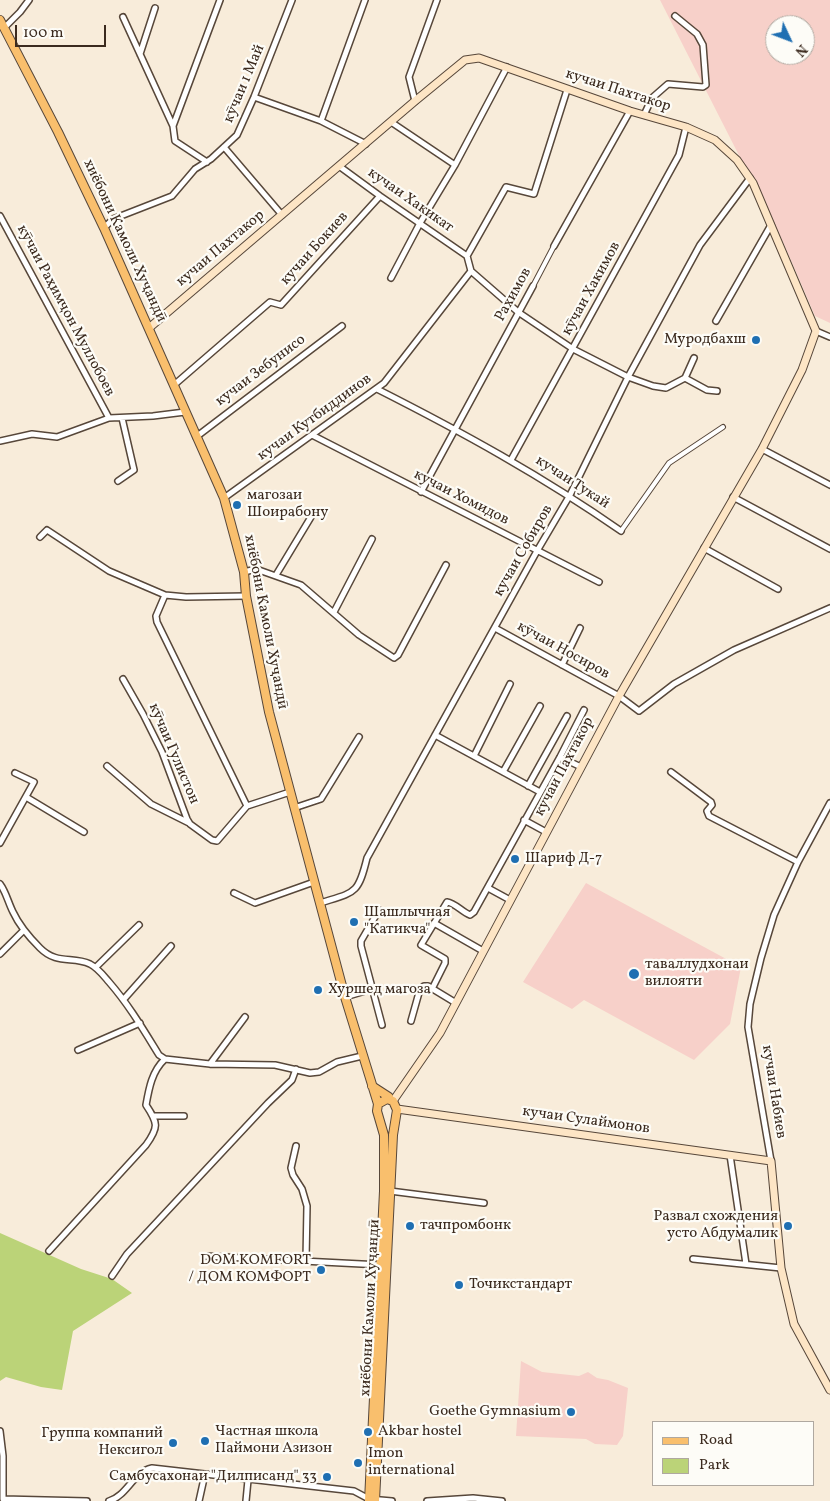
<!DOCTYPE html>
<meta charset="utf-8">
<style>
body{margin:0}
#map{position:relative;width:830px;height:1501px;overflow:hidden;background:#f8ecda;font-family:Vollkorn,serif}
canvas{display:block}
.legend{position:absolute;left:652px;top:1421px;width:162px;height:65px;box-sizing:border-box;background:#fdfcf7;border:1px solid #afa8a0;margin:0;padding:6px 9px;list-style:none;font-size:15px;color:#3b2a1e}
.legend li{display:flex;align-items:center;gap:10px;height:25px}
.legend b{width:25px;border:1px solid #afa8a0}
.north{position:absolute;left:765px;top:15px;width:50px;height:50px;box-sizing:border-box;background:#fdfcf7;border:1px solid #afa8a0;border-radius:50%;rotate:133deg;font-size:14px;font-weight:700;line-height:20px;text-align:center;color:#3b2a1e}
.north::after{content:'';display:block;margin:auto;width:18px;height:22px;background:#1f6fb2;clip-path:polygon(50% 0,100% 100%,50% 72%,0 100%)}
.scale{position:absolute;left:15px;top:25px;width:91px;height:22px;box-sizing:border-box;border:2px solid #3b2a1e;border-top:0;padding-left:6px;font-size:15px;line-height:18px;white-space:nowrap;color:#3b2a1e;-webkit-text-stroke:4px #fdfcf7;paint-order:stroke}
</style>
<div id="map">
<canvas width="830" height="1501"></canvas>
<ul class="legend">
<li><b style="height:6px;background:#f9bf6d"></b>Road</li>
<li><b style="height:14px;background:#bbd378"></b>Park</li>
</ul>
<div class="north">N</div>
<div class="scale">100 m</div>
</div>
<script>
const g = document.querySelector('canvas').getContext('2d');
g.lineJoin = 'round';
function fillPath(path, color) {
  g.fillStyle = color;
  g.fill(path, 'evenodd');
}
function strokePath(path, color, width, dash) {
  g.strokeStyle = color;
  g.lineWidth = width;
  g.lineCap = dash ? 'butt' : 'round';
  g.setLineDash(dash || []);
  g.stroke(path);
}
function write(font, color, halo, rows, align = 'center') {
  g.font = font + ' Vollkorn,serif';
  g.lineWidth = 4.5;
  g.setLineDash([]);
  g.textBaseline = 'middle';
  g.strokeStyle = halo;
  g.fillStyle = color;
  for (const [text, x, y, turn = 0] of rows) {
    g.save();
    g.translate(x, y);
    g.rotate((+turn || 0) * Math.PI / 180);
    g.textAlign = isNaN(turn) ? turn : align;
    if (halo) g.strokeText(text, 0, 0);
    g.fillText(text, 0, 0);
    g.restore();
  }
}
const built = new Path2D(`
 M660,0H830V323L815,316L783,242ZM775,25H805V55H775Z
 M586,883L741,967L730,1024L694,1060L584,1000L572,1009L523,982Z
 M521,1361L542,1372L579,1376L588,1372L597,1378L608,1380L628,1388L623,1436L617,1445L595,1444L586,1439L516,1436Z`);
const green = new Path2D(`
 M0,1233L81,1269L112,1279L132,1293L73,1331L62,1390L41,1387L6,1377L0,1381Z`);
const pedestrian = new Path2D(`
 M533,286L554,246
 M621,531L669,463L723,427`);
const minor = new Path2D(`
 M123,17L173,126L175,141L207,162
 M4,28L20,12L29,0
 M140,54L155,8
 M254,97L321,121L366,144
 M415,101L409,77L437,0
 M644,115L652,98L668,84L703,87L706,85L703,45L697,34L675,16
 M321,121L365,0
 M391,122L455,165
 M173,126L220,0
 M224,147L282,215
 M339,166L380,196L467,256
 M0,216L109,418
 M104,228L113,219L172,196L195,169L211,159L237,135L254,97L292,0
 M554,246L630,111
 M471,271L518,312L573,349L628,377L653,386L666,388L685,378L694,358
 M391,278L420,223L455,165L507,67
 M716,321L771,225
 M816,331L830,337
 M685,378L707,390L717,391
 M174,385L270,302L281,305L380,196
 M377,389C462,432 542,476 621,531
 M312,435L599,582
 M196,437L342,326
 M0,441L32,434L57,437L109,418L153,416L185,412
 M762,449L830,485
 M511,460L679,155L686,127
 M118,481L134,470L122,418
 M421,492L533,286
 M733,497L830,549
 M224,498L384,383L471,271L467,256L506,187L534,194L567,90
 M40,537L47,530L109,571L165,595L186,597L246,596
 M704,548L778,589
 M244,572L256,569L301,585L359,635L394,658L398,655L446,565
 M276,575L314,512
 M165,595L156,616L157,622L247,806L290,792
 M334,612L372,539
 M495,628L619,696L639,711L674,684L734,650L830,608
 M562,665L580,628
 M123,679L143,714L162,752L187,819L190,824L212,840L217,841L247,806
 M435,735L540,792
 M474,756L510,684
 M560,757L581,767
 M107,766L151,804L189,823
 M503,772L540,706
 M671,772L711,802L712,805L707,811L709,816L798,862
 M528,786L567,716
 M26,797L84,832
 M294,808L321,799L359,737
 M524,820L546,832
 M0,843L34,782L15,773
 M0,884C6,892 8,902 13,912C19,925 30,938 40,948C57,965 72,956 90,964C98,968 103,975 109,982C129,1005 143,1029 159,1055L165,1059L210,1064L275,1065L310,1073L319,1072L337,1062L362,1056
 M488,888L510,900
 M234,893L255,903L314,882
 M320,903C355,892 358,895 367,858L537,551L570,495L628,377L700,245L750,178
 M379,910L361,941V946L382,1025
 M434,923L483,951
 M0,954L24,930
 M96,967L139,925
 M432,989L445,963V959L421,945L447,902C455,903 462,912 470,915L474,912L560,757L584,710
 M345,997L372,989
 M124,999L171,946
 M411,1021L420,989L424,986H428L456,1003
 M78,1050L140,1023
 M210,1064L245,1017
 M153,1116H184
 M296,1146L291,1168L293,1175L302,1189L307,1206L306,1260
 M730,1155L746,1264
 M771,1161L748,1027L750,1004L761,958L774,915L798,862L830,803
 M390,1191L484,1203
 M49,1251L146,1145C159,1127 158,1123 146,1105C149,1088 152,1071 165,1059
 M205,1256L381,1265
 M693,1259L781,1268
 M112,1276L127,1254L268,1103L292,1080L296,1069
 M0,1431L3,1456V1499L87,1501
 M109,1501C127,1496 133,1472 152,1468L354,1491L369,1499L392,1501
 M199,1501L205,1474
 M246,1501L248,1480
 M427,1501L473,1498L502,1501`);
const secondary = new Path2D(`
 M149,328L415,101L465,60L479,58L630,111L686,127L715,140L737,160L753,183L816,331L802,370L762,449L619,696L440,1033L393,1101
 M397,1109L771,1161L781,1268L794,1324L830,1390`);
const primary = new Path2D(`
 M0,20L58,132L104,228L224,498L244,572L246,596L269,712L345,997L378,1104
 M372,1086L389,1097L390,1100
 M369,1501L384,1191V1135L377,1111L378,1104L387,1099L393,1101L397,1110L393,1135L375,1501`);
const markers = [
 [756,340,5,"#1f6fb2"],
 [237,505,5,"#1f6fb2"],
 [515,859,5,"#1f6fb2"],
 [354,922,5,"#1f6fb2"],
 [634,974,6,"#1f6fb2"],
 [318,990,5,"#1f6fb2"],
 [410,1226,5,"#1f6fb2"],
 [788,1226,5,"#1f6fb2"],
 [321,1270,5,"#1f6fb2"],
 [459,1285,5,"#1f6fb2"],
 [571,1412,5,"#1f6fb2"],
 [368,1432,5,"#1f6fb2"],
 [205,1441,5,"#1f6fb2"],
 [173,1443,5,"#1f6fb2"],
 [358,1463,5,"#1f6fb2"],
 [327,1477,5,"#1f6fb2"]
];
const streetNames = [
 ["кӯчаи 1 Май",245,84,-67],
 ["кучаи Пахтакор",618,91,18],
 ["кучаи Хакикат",410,201,35],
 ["хиёбони Камоли Хуҷандӣ",124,241,65],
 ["кучаи Пахтакор",221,249,-40],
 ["кучаи Бокиев",315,249,-48],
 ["кӯчаи Хакимов",592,289,-61],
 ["Рахимов",514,295,-61],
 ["кӯчаи Раҳимҷон Муллобоев",65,311,62],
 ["кучаи Зебунисо",261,371,-37],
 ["кучаи Кутбиддинов",315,418,-36],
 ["кучаи Тукай",572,483,33],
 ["кучаи Хомидов",461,498,27],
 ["кучаи Собиров",524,551,-60],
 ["хиёбони Камоли Хуҷандӣ",265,622,79],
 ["кӯчаи Носиров",563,651,29],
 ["кӯчаи Гулистон",173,754,67],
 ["кучаи Пахтакор",565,767,-62],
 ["кучаи Набиев",773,1092,81],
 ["кучаи Сулаймонов",586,1121,8],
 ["хиёбони Камоли Хуҷандӣ",371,1308,-87]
];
const poiNames = [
 ["Муродбахш",746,340,"right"],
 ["магозаи",247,496],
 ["Шоирабону",247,513],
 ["Шариф Д-7",525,859],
 ["Шашлычная",364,913],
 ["\"Катикча\"",364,930],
 ["таваллудхонаи",645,965],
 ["вилояти",645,982],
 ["Хуршед магоза",328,990],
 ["Развал схождения",778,1217,"right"],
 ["усто Абдумалик",778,1234,"right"],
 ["тачпромбонк",420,1226],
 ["DOM KOMFORT",311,1261,"right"],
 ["/ ДОМ КОМФОРТ",311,1278,"right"],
 ["Точикстандарт",469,1285],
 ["Goethe Gymnasium",561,1412,"right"],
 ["Частная школа",215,1432],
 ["Паймони Азизон",215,1449],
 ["Akbar hostel",378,1432],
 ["Группа компаний",163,1434,"right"],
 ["Нексигол",163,1451,"right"],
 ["Imon",368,1454],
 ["international",368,1471],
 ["Самбусахонаи \"Дилписанд\" 33",317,1477,"right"]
];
fillPath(built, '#f7d0c9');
fillPath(green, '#bbd378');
strokePath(pedestrian, '#57473a', 6);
strokePath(minor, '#57473a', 8);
strokePath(secondary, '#57473a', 9);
strokePath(primary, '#57473a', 10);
strokePath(pedestrian, '#fff', 4);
strokePath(minor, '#fff', 5);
strokePath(secondary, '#fde5c5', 7);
strokePath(primary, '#f9bf6d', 8);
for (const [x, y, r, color] of markers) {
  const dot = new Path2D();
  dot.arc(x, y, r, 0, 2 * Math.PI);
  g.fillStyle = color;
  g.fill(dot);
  strokePath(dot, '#fdfcf7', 2);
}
write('15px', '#3b2a1e', '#fdfcf7', streetNames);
write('15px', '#3b2a1e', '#fdfcf7', poiNames, 'left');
</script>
